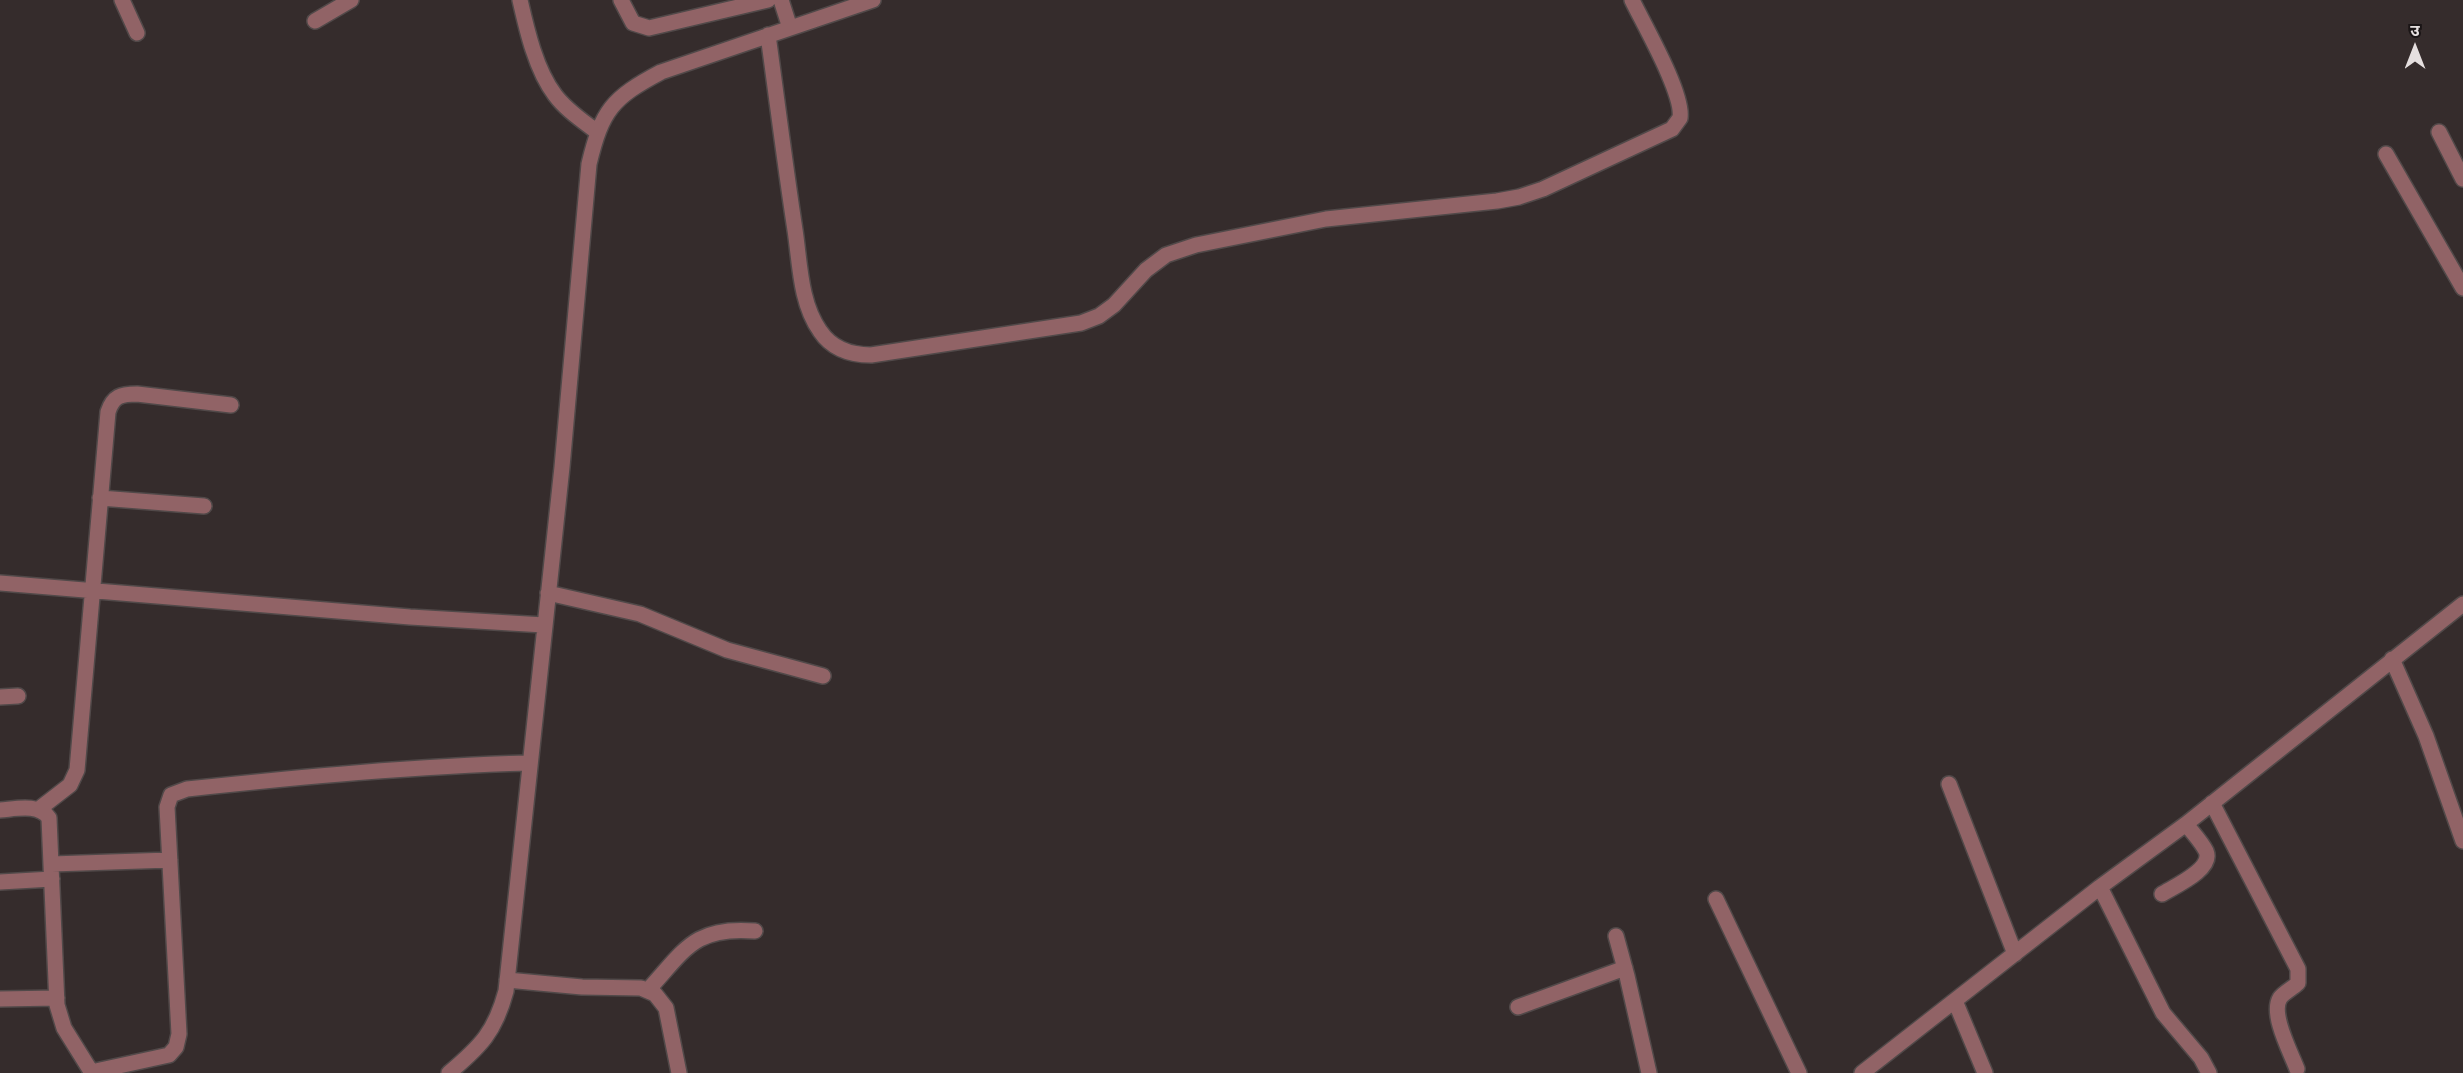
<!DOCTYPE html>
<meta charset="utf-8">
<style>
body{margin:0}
#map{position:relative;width:2463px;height:1073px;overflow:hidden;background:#352c2c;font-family:"Noto Sans","Noto Sans Devanagari",sans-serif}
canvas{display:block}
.north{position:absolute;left:2385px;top:18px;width:60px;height:60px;-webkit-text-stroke:4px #1a1516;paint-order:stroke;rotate:0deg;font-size:16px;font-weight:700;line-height:24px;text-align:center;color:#e5dfdf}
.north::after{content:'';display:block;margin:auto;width:21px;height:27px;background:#e5dfdf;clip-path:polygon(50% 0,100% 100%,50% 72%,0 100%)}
</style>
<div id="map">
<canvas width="2463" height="1073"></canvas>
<div class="north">उ</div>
</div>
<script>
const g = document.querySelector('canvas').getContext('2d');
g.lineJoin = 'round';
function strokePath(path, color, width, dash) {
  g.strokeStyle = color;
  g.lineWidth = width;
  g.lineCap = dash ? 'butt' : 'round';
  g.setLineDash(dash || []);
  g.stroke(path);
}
const minor = new Path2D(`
 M122,0L137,33
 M520,0C527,31 536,70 555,95C566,110 583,121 597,132
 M621,0L633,23L649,28L768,0
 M781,0L790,28
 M315,21L351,0
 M768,35C777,100 785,165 795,230C800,263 800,303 820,331C832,349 851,355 871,355L1081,323L1099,316L1114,305L1146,270L1166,255L1196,245L1326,219L1497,201L1519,197L1543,189L1672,129L1680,118C1684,94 1644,25 1632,0
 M2439,132L2463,179
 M2386,154L2463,288
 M100,498L204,506
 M0,583L410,617L544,625
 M548,593L640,614L727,650L823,676
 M2392,659L2426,736L2463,841
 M0,697L18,696
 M1949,784L2015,954
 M2212,803L2298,969V983C2292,989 2284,992 2280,998C2270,1014 2291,1053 2297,1069
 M39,809L70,785L77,770L108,412C113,396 121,394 137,394L231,405
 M0,810C15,809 39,803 49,818L57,1005L64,1028L92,1073
 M52,864L170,860
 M0,882L52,879
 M2100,887L2163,1013L2201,1058L2209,1073
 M2162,894C2175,886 2214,869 2206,851C2201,841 2192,832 2186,824
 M1716,899L1799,1073
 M1616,936L1627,976L1649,1073
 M507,980L582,987L641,988L655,994L666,1008L679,1073
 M648,990C685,950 694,926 755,931
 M0,999L57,998
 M1955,1001L1985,1073
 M1518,1007L1625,968
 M91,1072L169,1055L176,1047L179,1034L167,807L171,795L187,789C301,777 415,766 529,763
 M449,1073C481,1046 495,1032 506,991L562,467L589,164C602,110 612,98 661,72L873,0
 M1862,1073L2100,887L2186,824L2463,604`);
strokePath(minor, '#514949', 18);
strokePath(minor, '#916366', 15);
</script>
